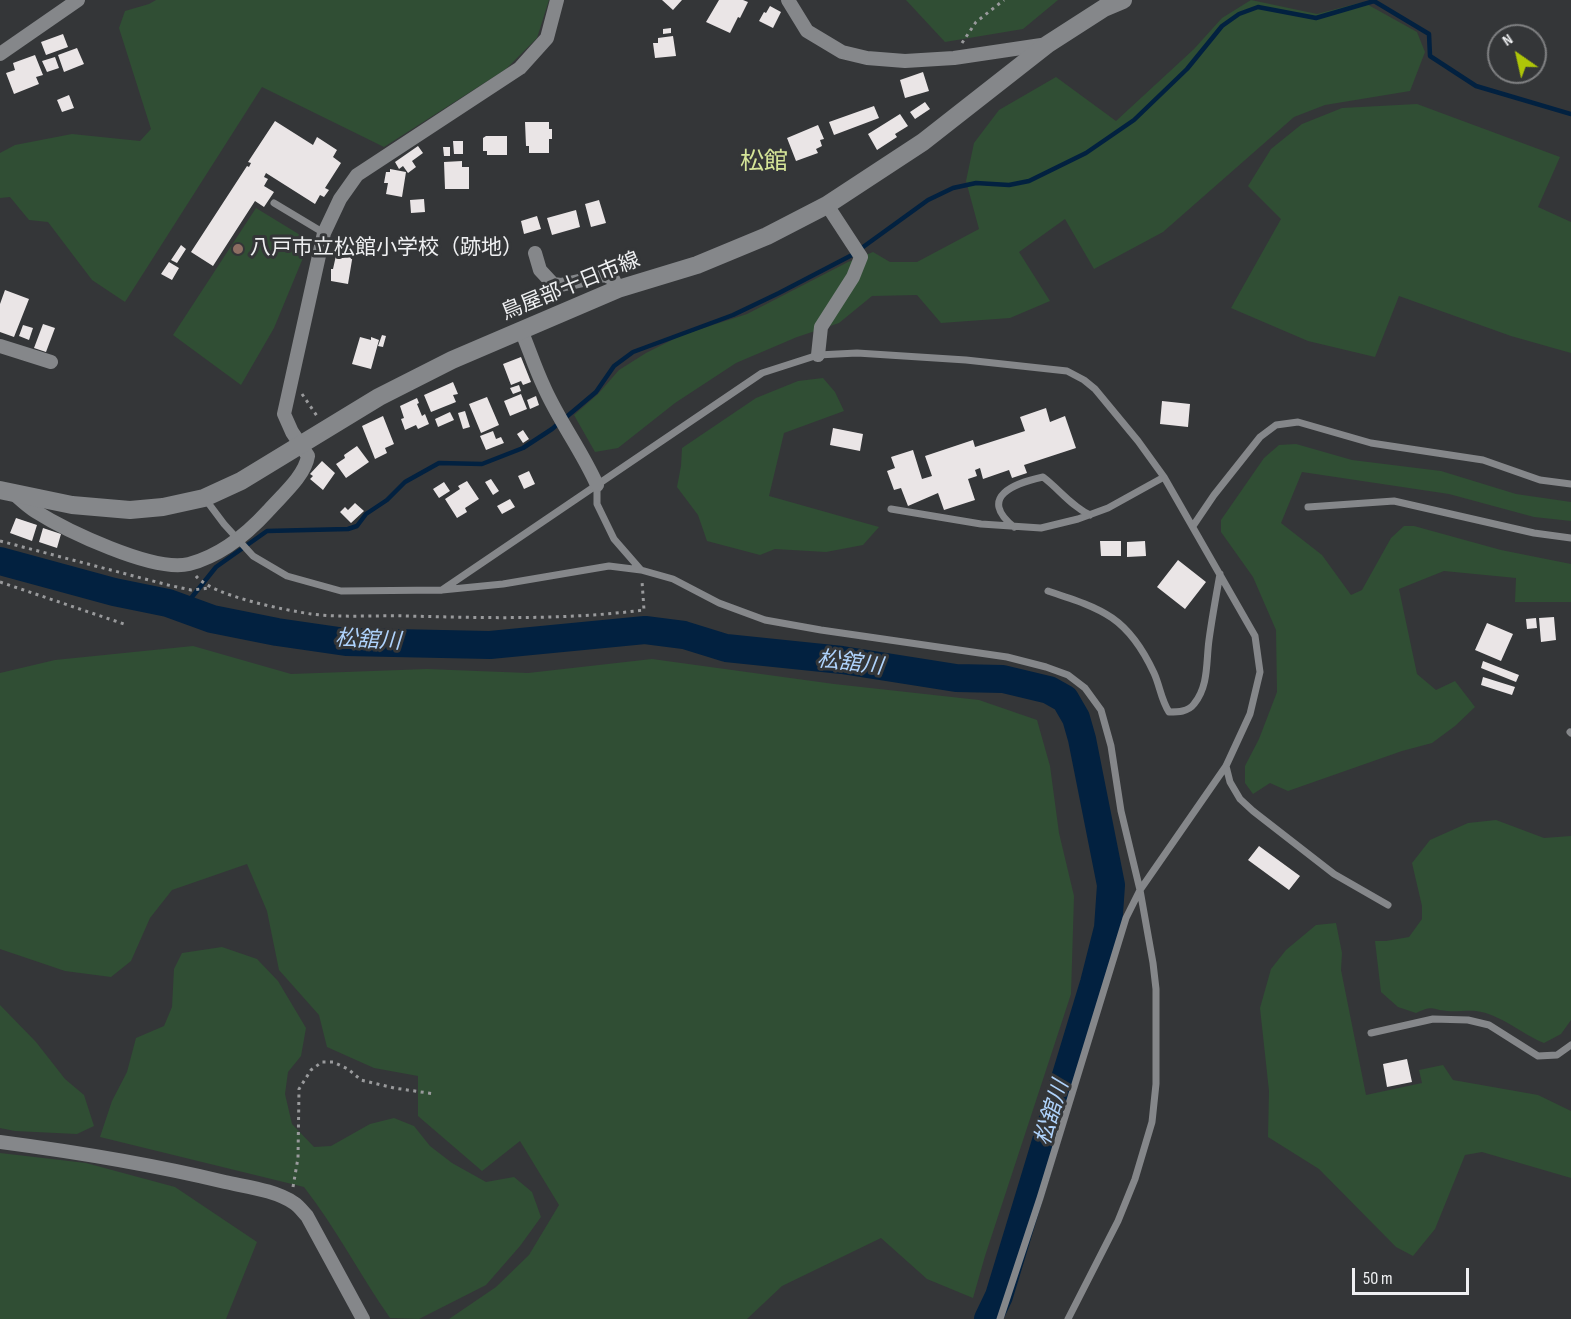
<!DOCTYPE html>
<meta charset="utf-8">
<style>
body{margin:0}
#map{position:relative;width:1571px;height:1319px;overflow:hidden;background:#343638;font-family:"Sofia Sans Condensed",sans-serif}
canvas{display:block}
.north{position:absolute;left:1487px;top:24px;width:60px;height:60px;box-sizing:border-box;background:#343638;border:2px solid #7f8082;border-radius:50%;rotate:326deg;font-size:16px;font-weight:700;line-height:24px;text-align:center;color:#eff0f2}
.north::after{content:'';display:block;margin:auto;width:21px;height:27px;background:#aec508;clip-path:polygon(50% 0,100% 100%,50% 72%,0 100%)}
.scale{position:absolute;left:1352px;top:1268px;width:117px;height:27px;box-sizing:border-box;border:3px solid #eff0f2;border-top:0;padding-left:8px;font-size:18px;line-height:21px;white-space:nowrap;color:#eff0f2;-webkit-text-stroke:4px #343638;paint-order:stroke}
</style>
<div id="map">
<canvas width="1571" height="1319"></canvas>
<div class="north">N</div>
<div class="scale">50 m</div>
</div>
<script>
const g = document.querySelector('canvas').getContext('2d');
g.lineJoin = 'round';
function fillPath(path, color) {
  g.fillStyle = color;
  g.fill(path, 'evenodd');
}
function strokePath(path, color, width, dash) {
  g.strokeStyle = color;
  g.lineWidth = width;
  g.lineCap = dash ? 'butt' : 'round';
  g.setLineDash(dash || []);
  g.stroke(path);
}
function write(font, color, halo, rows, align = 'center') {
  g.font = font + ' "Sofia Sans Condensed","Noto Sans JP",sans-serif';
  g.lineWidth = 6;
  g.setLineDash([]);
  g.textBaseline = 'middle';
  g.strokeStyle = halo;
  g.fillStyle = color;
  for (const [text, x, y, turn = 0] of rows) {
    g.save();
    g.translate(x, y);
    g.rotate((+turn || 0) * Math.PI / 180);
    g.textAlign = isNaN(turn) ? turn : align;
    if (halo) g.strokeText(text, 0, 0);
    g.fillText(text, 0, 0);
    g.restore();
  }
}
const green = new Path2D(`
 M156,0H549L537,38L506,69L384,147L262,87L125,302L92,280L48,222L29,220L10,197L0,198V153L15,145L72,134L140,141L151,129L119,28L125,11L149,4Z
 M906,0H1058L1023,29L945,42Z
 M1251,0L1317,14L1363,2L1417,32L1425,52L1410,91L1325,105L1294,117L1163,232L1094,269L1065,219L1019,252L1050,301L1010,318L941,323L917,295L872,296L839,323L797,337L736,363L675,403L618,448L595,452L574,415L598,394L619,370L646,353L682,335L747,314L848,262L873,252L890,262H917L979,229L966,181L974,143L999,110L1056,77L1116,121L1194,49L1222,18Z
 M1417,104L1560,157L1538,207L1571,222V353L1511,336L1399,296L1375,357L1308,341L1231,308L1281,219L1248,186L1271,149L1302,124L1342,108Z
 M256,208L310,241L274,328L241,385L173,335Z
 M823,378L835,392L844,411L784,433L769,496L879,527L863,545L826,552L775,549L760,555L707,541L698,515L677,487L681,466L682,448L756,398L798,381Z
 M1296,444L1352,460L1441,471L1516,494L1571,502V521L1534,517L1449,494L1302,472L1281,523L1322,555L1351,595L1362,590L1391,538L1404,526H1414L1501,550L1571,564V602H1515L1516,578L1444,571L1399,589L1417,674L1436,690L1455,681L1475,707L1455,726L1432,743L1402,751L1288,791L1270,783L1253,794L1245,783V766L1259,739L1277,692L1276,630L1253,577L1221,532V520L1264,458L1279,445Z
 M193,646L291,674L427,669L528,673L652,659L834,684L979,700L1037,720L1050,766L1059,833L1074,896L1071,994L985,1256L973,1298L927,1279L881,1238L782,1286L747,1319H449L496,1287L529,1255L559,1205L520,1141L482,1171L418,1116V1076L374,1068L327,1047L319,1015L279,970L267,911L247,864L172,890L150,918L131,961L111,977L65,971L0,949V673L55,660Z
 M1496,820L1544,838L1571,836V1020L1561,1034L1544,1043C1522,1034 1500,1014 1476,1011C1467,1010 1457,1012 1447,1011C1430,1009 1433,1005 1416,1013L1398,1007L1381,992L1375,941H1386L1409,937L1422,919V906L1412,863L1430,840L1468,823Z
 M1336,923L1342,953L1341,970L1366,1095L1422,1083L1419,1070L1443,1065L1453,1080L1538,1095L1571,1111V1178L1482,1152L1465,1155L1435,1229L1413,1256L1396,1247L1319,1169L1268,1137L1269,1091L1260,1008L1271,969L1286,950L1316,925Z
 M222,947L257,959L278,981L306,1028L301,1056L288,1072L285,1094L292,1124L314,1147L331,1146L370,1124L394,1118L414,1126L430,1146L452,1163L486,1182L514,1177L532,1192L541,1217L520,1246L486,1285L419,1319L390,1318C360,1275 336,1228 304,1187L100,1137L112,1101L127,1072L136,1038L164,1026L172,1007L174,969L182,953Z
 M0,1005L36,1042L65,1079L84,1095L94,1126L77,1134L15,1131L0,1128Z
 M0,1153L86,1163L175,1187L257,1242L226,1319H0Z`);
const stream = new Path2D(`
 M190,612L192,597L216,567L267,531L348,529L357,526L366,514L387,500L405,482L439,463L482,464L523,448L552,429L596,392L614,366L633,352L733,315L779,293L852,255L928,200L953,188L976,183L1009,185L1029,181L1086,153L1134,120L1187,69L1222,26L1239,14L1258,7L1316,18L1374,1L1429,34L1430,56L1476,86L1571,114`);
const river = new Path2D(`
 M0,561L114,592L168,603L212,619L277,632L346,642L490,645L645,630L684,635L726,648L842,660L956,678L1003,679L1049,690L1065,699L1076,718L1082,739L1111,885L1108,928L1094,983L999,1296L988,1319`);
const building = new Path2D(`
 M662,0H682L673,10Z
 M719,0H743L748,2L740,18L738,17L730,33L706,22Z
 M770,6L781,12L773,28L759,21L764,12L766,13Z
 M671,28V33L663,34V29Z
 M63,34L68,47L46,55L41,42Z
 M673,36L676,56L655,58L653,43H658V38Z
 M77,48L84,64L64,72L58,55Z
 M35,55L43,75L36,77L39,84L14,94L6,73L15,70L13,63Z
 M55,57L59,68L47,72L42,61Z
 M923,72L929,91L905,98L900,80Z
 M69,95L74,108L62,112L57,100Z
 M925,102L930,109L915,119L910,112Z
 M874,106L879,118L834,135L829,122Z
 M900,114L908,126L895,134L897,137L877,150L868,134Z
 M275,121L313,145L317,137L337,150L333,157L341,163L325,188L329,190L324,197L320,195L315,204L266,173L264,177L268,179L264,186L274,192L264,207L255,201L213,266L191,252L247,166L249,167L251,163L248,162Z
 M525,122H549V129H552V139H549V153H529V146H526Z
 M818,125L824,139L820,140L822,146L816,149L818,153L796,161L787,138Z
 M486,136H507V155H487V151H483V138Z
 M453,141H463V154H454Z
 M418,146L423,153L412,161L416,167L408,173L403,166L399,169L395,162Z
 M443,147H450V156H444Z
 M462,161V167H469V189H445L444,162Z
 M390,169L406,172L402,197L386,194L388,183H384L386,172H390Z
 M424,199L425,212L411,213L410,200Z
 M599,200L606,223L591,227L585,204Z
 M576,210L580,227L552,235L547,218Z
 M537,216L541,229L524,234L521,221Z
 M181,245L186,249L177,263L171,260Z
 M337,251L353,254L348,284L331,281V269H333Z
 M169,262L179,268L172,280L161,274Z
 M5,290L29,299L14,337L0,332V304Z
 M43,324L55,328L46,352L34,348Z
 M23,325L33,328L29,340L19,336Z
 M382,335L386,336L383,347L378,346Z
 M360,337L371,340V337L379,340L371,369L352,364Z
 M521,357L531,382L523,385L521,381L511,385L503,364Z
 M453,382L458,394L453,395L456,402L431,412L424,395Z
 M519,385L521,391L513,394L510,388Z
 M521,394L527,409L510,416L504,401Z
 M536,396L539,405L530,409L527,400Z
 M487,397L499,425L481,433L469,404Z
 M417,398L419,403L417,404L422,416L425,414L429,424L418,429L416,425L405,430L401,419L404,418L400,406Z
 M1162,401L1190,404L1188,427L1160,424Z
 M1046,408L1050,422L1065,416L1076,448L1024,465L1027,473L1012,478L1009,470L983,479L980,468L975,470L977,476L968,479L975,500L944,510L938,493L908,506L901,488L894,490L887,471L895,468L891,457L913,450L922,479L932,476L925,456L973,440L975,447L1025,431L1020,417Z
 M465,411L470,427L463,429L458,413Z
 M450,412L454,420L438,427L435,419Z
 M383,416L394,444L385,448L387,453L375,459L362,426Z
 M833,428L863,434L860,451L830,445Z
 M523,430L529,439L523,443L517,434Z
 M493,431L496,439L501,437L504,443L486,450L480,436Z
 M357,446L369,462L346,478L336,464L345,458L344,455Z
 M322,461L335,473L323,490L310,479L313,476L310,474Z
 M529,471L535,484L524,489L518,476Z
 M491,479L499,491L493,495L485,482Z
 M467,481L479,499L465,508L467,512L457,518L445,499L460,489L458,486Z
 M444,482L450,491L439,498L433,489Z
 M510,499L515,507L502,514L497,506Z
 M355,503L364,511L351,523L340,512L345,507L348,510Z
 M16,518L37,525L32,541L10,533Z
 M43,528L61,534L57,548L39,542Z
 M1100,541H1121V556H1101Z
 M1145,541L1146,556L1127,557V542Z
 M1178,560L1206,582L1185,609L1157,587Z
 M1554,617L1556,640L1541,642L1539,618Z
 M1536,618L1537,628L1527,629L1526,619Z
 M1487,623L1513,634L1501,661L1475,650Z
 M1483,661L1519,675L1516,682L1481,668Z
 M1483,677L1515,687L1512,695L1481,685Z
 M1259,846L1300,876L1289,890L1248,860Z
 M1407,1059L1412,1082L1387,1087L1383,1064Z`);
const path = new Path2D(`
 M962,43L976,22L1004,0
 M302,394L317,416
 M0,541L168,585L191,590L210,588
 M196,576C212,596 285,610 311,614C343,618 376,615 407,616C486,618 566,620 644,610L642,581
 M0,582L127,625
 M293,1187L298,1158L299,1089L311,1070L322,1062H333L348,1069L361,1080L394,1088L435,1094`);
const service = new Path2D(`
 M274,203L324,233
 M597,485V504L614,539L641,570L673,579L719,603L765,620L821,630L1007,657L1046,667L1068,675L1085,688L1101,710L1111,746L1121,811L1140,890L1153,963L1156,989V1084L1152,1122L1135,1179L1118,1221L1068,1319
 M206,500L224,524L253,556L287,576L341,591L442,590L503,584L609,566L641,570
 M1308,507L1394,501L1534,533L1571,538
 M891,509L981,524L1041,528L1078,519L1108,508L1164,477
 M1193,526L1214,495L1260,437L1276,425L1298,422L1371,443L1483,460L1540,480L1571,484
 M1014,527C977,497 1015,483 1043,477C1059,489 1071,506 1090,515
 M442,590L762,373L818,355L857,353L966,360L1067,371L1084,380L1095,389L1138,441L1164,477L1255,636L1260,672L1250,714L1226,766L1140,890L1126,918L1040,1198L1000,1319
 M1048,591C1103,609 1128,617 1154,673C1160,686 1161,700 1169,712C1178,712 1188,712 1194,704C1209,686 1206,661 1209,640C1212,618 1216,596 1220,574
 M1570,732L1571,733
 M1226,766L1230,782L1240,799L1253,811L1334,874L1388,905
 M1371,1033L1433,1019L1468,1020L1489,1025L1538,1056L1557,1055L1571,1045`);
const minor = new Path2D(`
 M788,0L807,31L842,52L867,58L905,61L954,58L1048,44
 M0,54L78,0
 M535,253L540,270L553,284L561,285L605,275L613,279L618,289
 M521,330C529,349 535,368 544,387C559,421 582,451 597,485
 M0,346L51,362
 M818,355L821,327L853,277L861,257L827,205
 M13,493C20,499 27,506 35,511C65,530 154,573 189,564C220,556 247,534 268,511C281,496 305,476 308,456L292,432L284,414L324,233L340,199L357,175L520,68L547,38L557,0
 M0,1142C76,1152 150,1164 225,1182C247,1187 275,1190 294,1203C299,1206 303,1212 307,1216L363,1319`);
const secondary = new Path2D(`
 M0,490L72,505L130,510L163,507L204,498L241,481L379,397L452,360L618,289L697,265L767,236L827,205L923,142L1048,44L1104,8L1123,0`);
const markers = [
 [238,249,6,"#8d6e63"]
];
const poiNames = [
 ["八戸市立松館小学校（跡地）",250,249]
];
const streetNames = [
 ["鳥屋部十日市線",571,287,-22]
];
const waterNames = [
 ["松舘川",368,641,3],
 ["松舘川",850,664,7],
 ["松舘川",1053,1113,-73]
];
const quarterNames = [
 ["松館",764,163]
];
fillPath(green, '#304e34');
strokePath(stream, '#022140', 4.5);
strokePath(river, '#022140', 28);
fillPath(building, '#eae5e6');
strokePath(path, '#999a9c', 3, [3, 4.5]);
strokePath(service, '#85878a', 7);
strokePath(minor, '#85878a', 14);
strokePath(secondary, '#85878a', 18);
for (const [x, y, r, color] of markers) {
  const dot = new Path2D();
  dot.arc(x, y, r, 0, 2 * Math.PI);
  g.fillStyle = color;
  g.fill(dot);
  strokePath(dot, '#343638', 2);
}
write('21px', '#eff0f2', '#343638', poiNames, 'left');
write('21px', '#eff0f2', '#343638', streetNames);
write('italic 22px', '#afd3fc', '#343638', waterNames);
write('24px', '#d5e598', '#343638', quarterNames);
</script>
